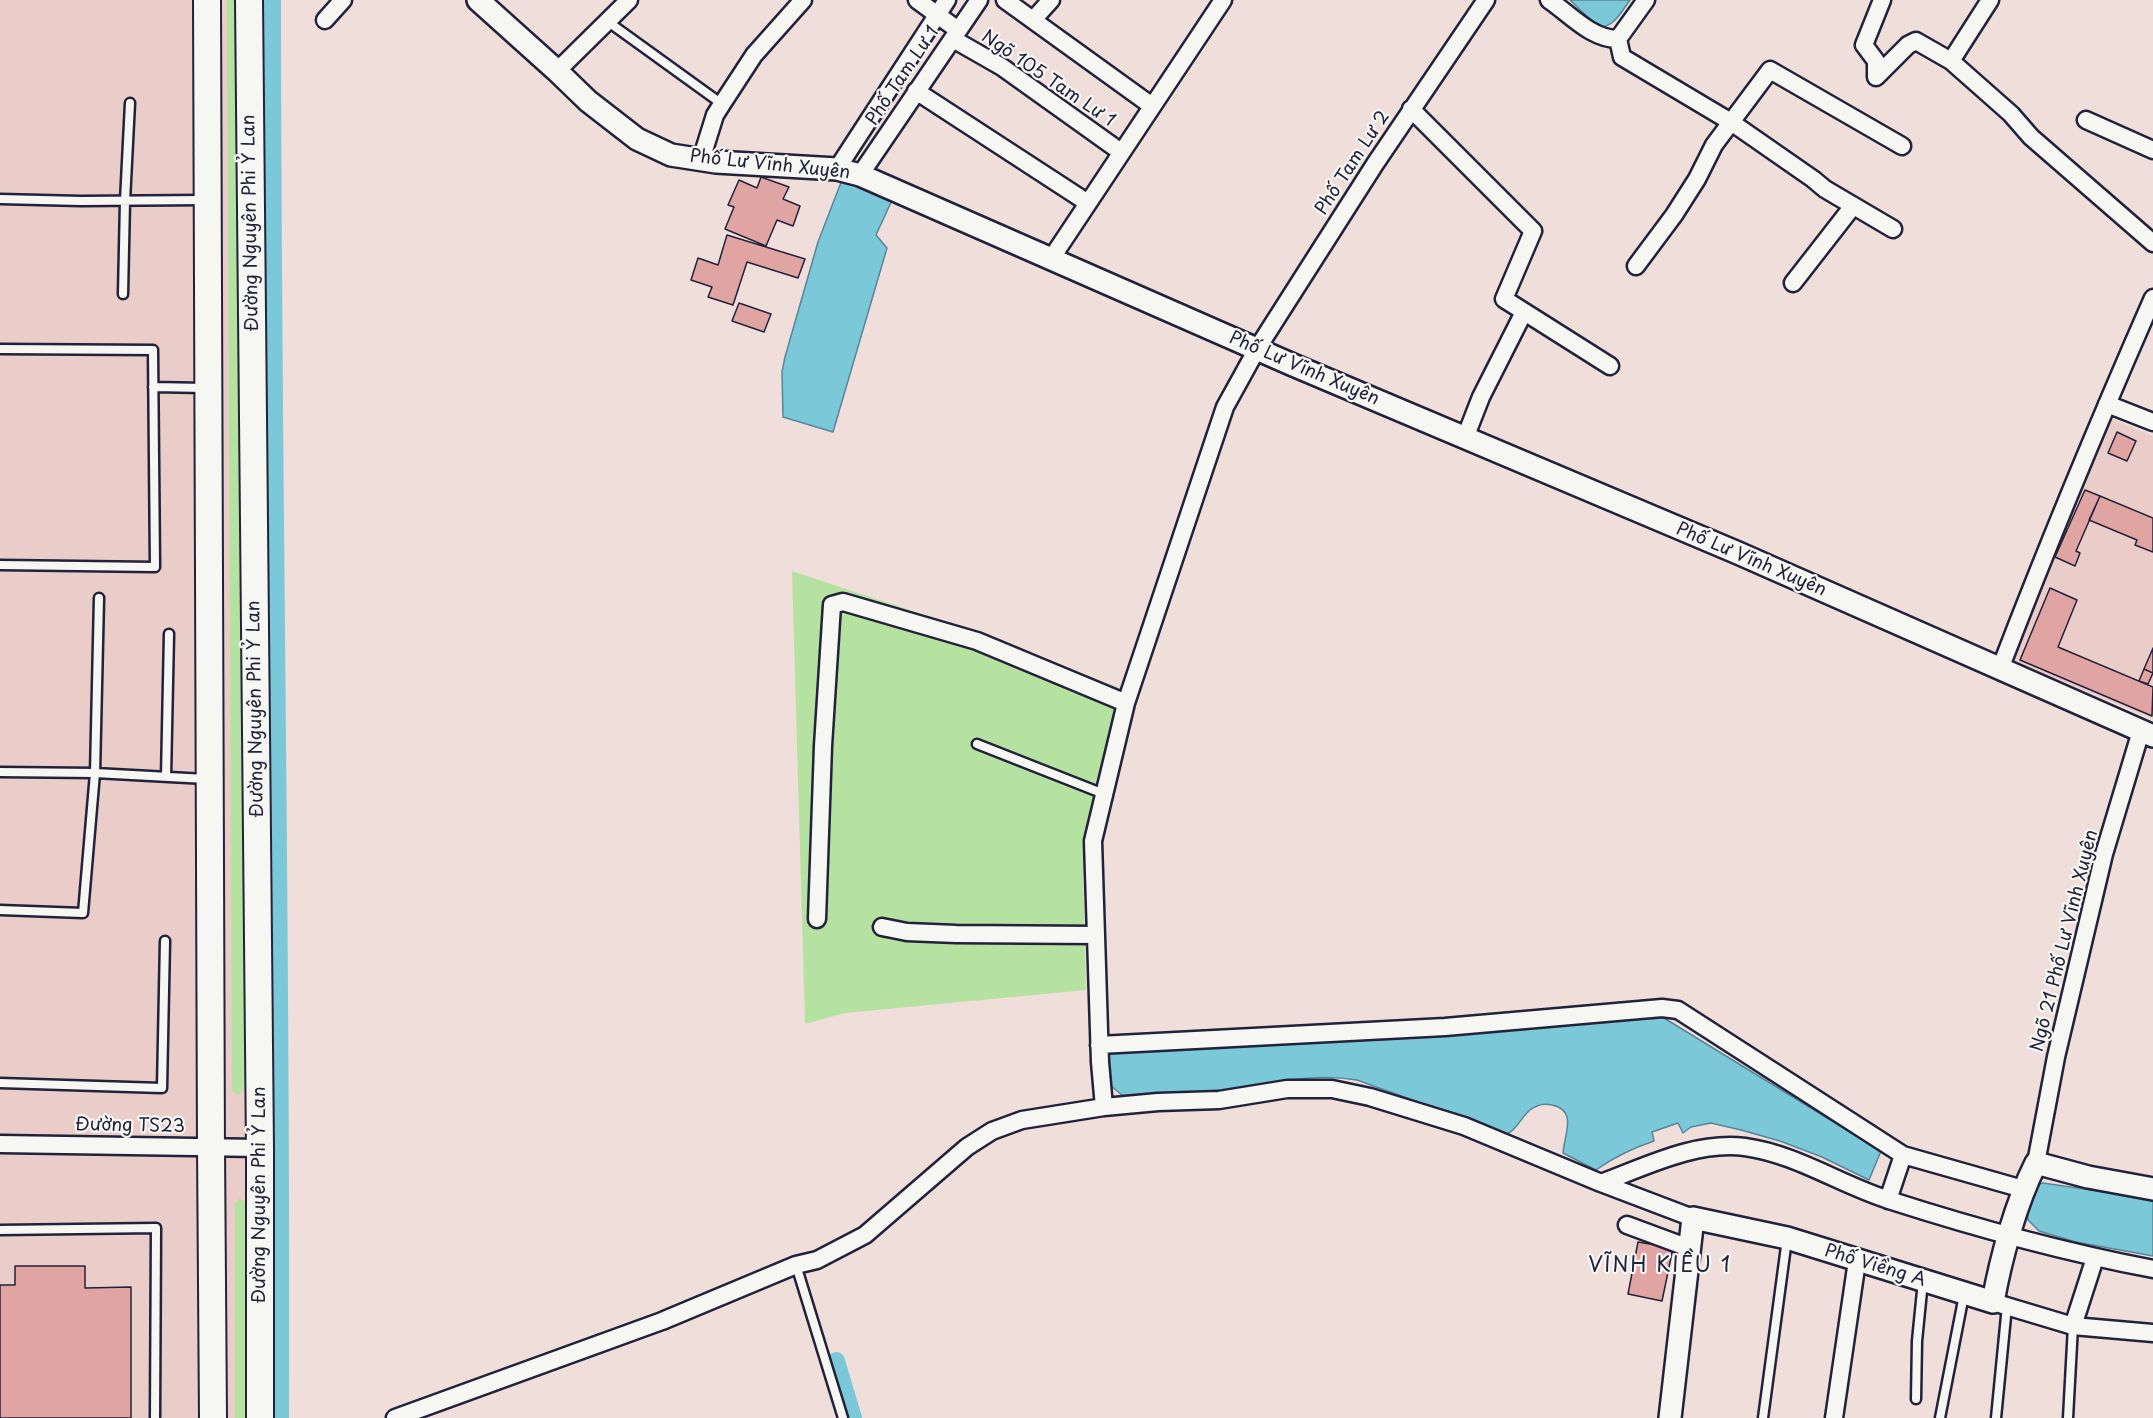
<!DOCTYPE html>
<meta charset="utf-8">
<style>
body{margin:0}
canvas{display:block;background:#efdeda}
</style>
<canvas width="2153" height="1418"></canvas>
<script>
const g = document.querySelector('canvas').getContext('2d');
g.lineJoin = 'round';
function fillPath(path, color) {
  g.fillStyle = color;
  g.fill(path, 'evenodd');
}
function strokePath(path, color, width, dash) {
  g.strokeStyle = color;
  g.lineWidth = width;
  g.lineCap = dash ? 'butt' : 'round';
  g.setLineDash(dash || []);
  g.stroke(path);
}
function write(font, color, halo, rows, align = 'center') {
  g.font = font + ' "Playpen Sans",sans-serif';
  g.lineWidth = 4.5;
  g.setLineDash([]);
  g.textBaseline = 'middle';
  g.strokeStyle = halo;
  g.fillStyle = color;
  for (const [text, x, y, turn = 0] of rows) {
    g.save();
    g.translate(x, y);
    g.rotate((+turn || 0) * Math.PI / 180);
    g.textAlign = isNaN(turn) ? turn : align;
    if (halo) g.strokeText(text, 0, 0);
    g.fillText(text, 0, 0);
    g.restore();
  }
}
const built = new Path2D(`
 M0,0H261L285,1418H0Z
 M2107,417L2153,436V719L2013,661Z`);
const green = new Path2D(`
 M227,0H240L245,1082L242,1093L237,1094L232,1091V1087Z
 M792,571L967,629L1122,689L1089,826L1083,876L1086,990L845,1013L805,1024Z
 M240,1198L246,1203L248,1418H235V1203Z`);
const water = new Path2D(`
 M1570,0H1630C1621,12 1614,28 1598,27Z
 M845,172L893,198L876,235L887,248L833,432L783,417L782,372L785,357L818,242Z
 M1664,1018L1881,1151L1869,1180L1822,1157L1780,1141L1741,1130L1711,1123L1691,1127L1683,1133L1678,1123L1652,1132L1654,1141C1633,1148 1614,1157 1596,1170L1563,1153C1564,1136 1578,1110 1552,1105C1544,1103 1536,1105 1530,1110C1521,1117 1518,1129 1507,1134L1357,1080C1309,1072 1267,1085 1219,1091C1188,1095 1153,1096 1122,1095L1111,1086L1108,1058L1111,1050Z
 M2043,1183L2153,1199V1256L2076,1242L2039,1231L2028,1220L2027,1204L2034,1185Z`);
const canal = new Path2D(`
 M272,0C272,473 282,945 280,1418
 M836,1361L853,1418`);
const building = new Path2D(`
 M761,177L789,187L783,199L800,206L793,226L777,220L766,246L725,229L734,207L728,205L739,180L757,188Z
 M727,235L805,259L798,278L747,262L733,305L708,297L712,287L691,280L698,258L718,265Z
 M739,303L771,314L764,332L732,321Z
 M2117,432L2136,441L2127,461L2108,453Z
 M2085,490L2100,496L2076,551L2080,553L2075,566L2055,557Z
 M2100,496L2153,518V552L2135,545L2137,540L2089,520Z
 M2050,588L2077,600L2058,647L2153,687L2152,716L2020,660Z
 M2153,648V673L2144,669Z
 M2144,669L2153,673L2148,684L2139,681Z
 M1638,1242L1673,1248L1662,1301L1628,1294Z
 M15,1266H85V1288L131,1287V1418H0V1285H15Z`);
const service = new Path2D(`
 M607,21L722,104
 M0,199L81,201L204,200
 M123,294L125,201L130,103
 M0,349L153,350L155,567L0,565
 M153,387L205,388
 M977,744L1104,794
 M0,772L95,773L206,779
 M166,777L169,634
 M0,910L83,913L95,773L99,598
 M0,1083L162,1088L165,941
 M0,1230L156,1228L155,1418
 M796,1265L843,1418
 M1916,1399L1917,1341L1923,1281
 M1763,1418L1787,1239
 M1940,1418L1964,1295
 M1996,1418L2007,1306
 M2068,1418L2073,1326`);
const minor = new Path2D(`
 M917,0L958,30
 M1005,0L1152,106
 M1549,0C1570,14 1591,39 1618,39L1646,0
 M1882,0L1864,45L1876,61V77L1908,45L1916,41L1951,61L1990,0
 M325,20L343,0
 M1033,20L1051,0
 M953,39L1002,67L1121,152
 M1618,39L1622,57L1731,122L1813,179L1825,189L1893,229
 M1951,61L2011,114L2031,137L2153,243
 M557,71L629,0
 M916,91L1088,203
 M1411,109L1533,231L1504,299L1610,366
 M2086,120L2153,150
 M701,160L715,115L722,104L754,55L803,0
 M837,169L947,0
 M860,175L979,0
 M1051,259L1223,0
 M1636,266L1674,215L1697,179L1714,145L1770,70L1902,146
 M1793,283L1853,206
 M2107,404L2153,422
 M1465,438L1481,397L1524,312
 M2000,669C2048,544 2099,421 2153,298
 M817,919L823,746L832,605L843,602L977,641L1126,703
 M882,927L907,932L956,934L1096,935
 M1099,1045L1445,1027L1662,1008L1678,1010L1903,1155L2023,1189
 M1104,1107L1100,1062L1093,841L1126,703L1225,407L1257,349L1375,164L1486,0
 M0,1144L260,1148
 M2036,1163L2056,1057L2104,854L2141,731
 M1601,1183C1647,1166 1695,1141 1745,1147C1796,1154 1841,1185 1889,1200C1976,1228 2064,1252 2153,1269
 M1888,1200L1903,1155
 M1627,1225L1689,1248
 M1993,1302L2073,1326L2153,1333
 M2073,1326L2095,1258
 M395,1418L662,1321L796,1265L817,1260L865,1235L967,1147L992,1131L1022,1120L1104,1107L1158,1102L1219,1100L1287,1089H1332L1370,1097L1464,1126L1601,1183L1693,1218
 M1834,1418L1857,1261`);
const tertiary = new Path2D(`
 M478,0L557,71L588,101L637,139L671,155L716,162L837,169L860,175L1293,365L1738,553L2153,736
 M1670,1418L1693,1218L1787,1238L1993,1302C2001,1257 2016,1203 2036,1163L2088,1177L2153,1189`);
const primary = new Path2D(`
 M207,0L211,1147L213,1418
 M249,0L260,1148V1418`);
const streetNames = [
 ["Phố Tam Lư 1",903,76,-56],
 ["Ngõ 105 Tam Lư 1",1048,79,34],
 ["Phố Tam Lư 2",1353,163,-57],
 ["Phố Lư Vĩnh Xuyên",770,165,6],
 ["Đường Nguyên Phi Ỷ Lan",251,223,-91],
 ["Phố Lư Vĩnh Xuyên",1304,369,23],
 ["Phố Lư Vĩnh Xuyên",1751,560,23],
 ["Đường Nguyên Phi Ỷ Lan",256,709,-91],
 ["Ngõ 21 Phố Lư Vĩnh Xuyên",2065,941,-76],
 ["Đường TS23",130,1126,1],
 ["Đường Nguyên Phi Ỷ Lan",260,1195,-90],
 ["Phố Viềng A",1875,1266,17]
];
const quarterNames = [
 ["VĨNH KIỀU 1",1660,1266]
];
fillPath(built, '#eacdc9');
fillPath(green, '#b5e2a0');
fillPath(water, '#7bc8d8');
strokePath(water, '#578699', 1.5);
strokePath(canal, '#7bc8d8', 18);
fillPath(building, '#e0a5a2');
strokePath(building, '#22223b', 1.5);
strokePath(service, '#22223b', 13);
strokePath(minor, '#22223b', 21);
strokePath(tertiary, '#22223b', 26);
strokePath(primary, '#22223b', 30);
strokePath(service, '#f6f6f2', 8);
strokePath(minor, '#f6f6f2', 16);
strokePath(tertiary, '#f6f6f2', 21);
strokePath(primary, '#f6f6f2', 26);
write('18px', '#22223b', '#f6f6f2', streetNames);
g.letterSpacing = '1.5px';
write('21px', '#22223b', '#f6f6f2', quarterNames);
g.letterSpacing = '0px';
</script>
